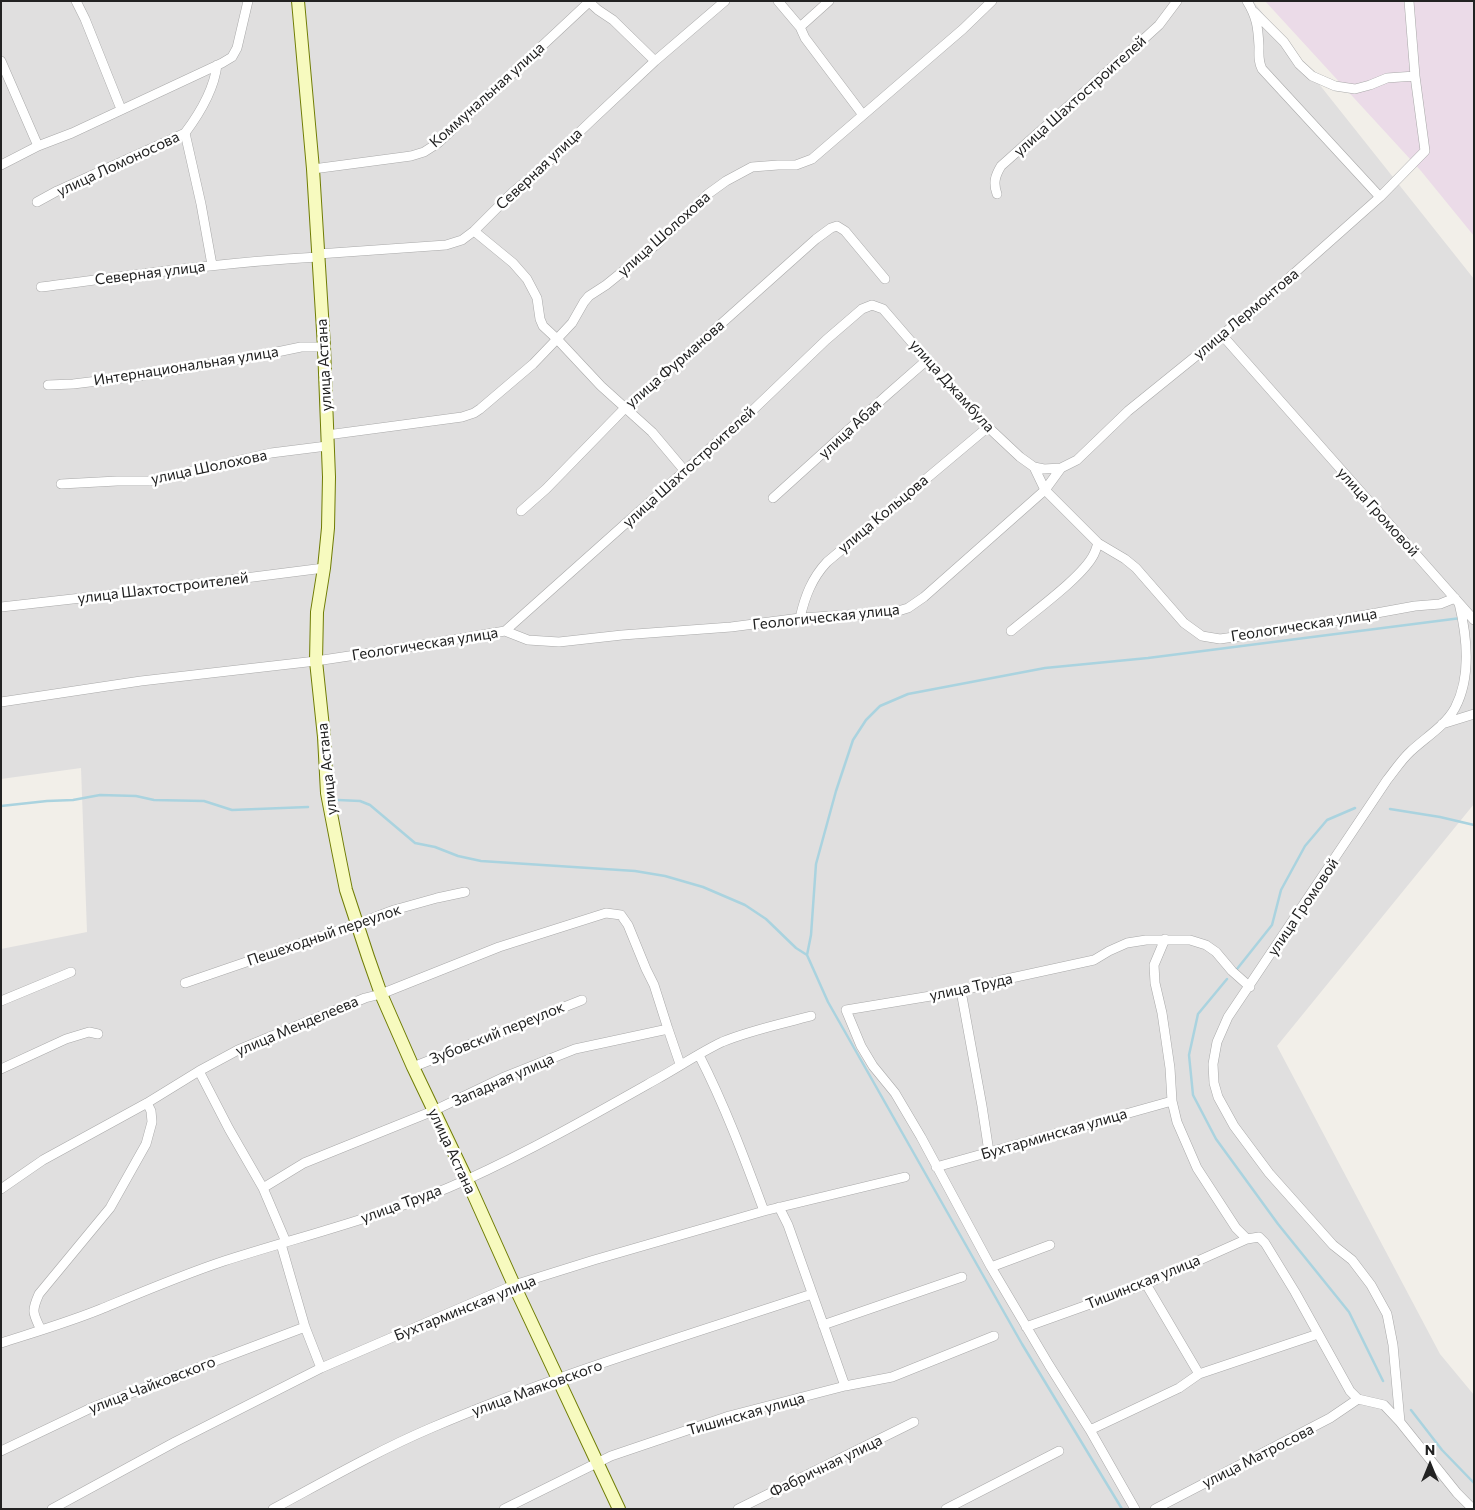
<!DOCTYPE html>
<meta charset="utf-8">
<style>
body{margin:0}
#map{position:relative;width:1475px;height:1510px;overflow:hidden;background:#f2efe9;font-family:Commissioner,sans-serif}
canvas{display:block}
.frame{position:absolute;inset:0;border:2px solid #222;pointer-events:none}
.north{position:absolute;left:1405px;top:1440px;width:50px;height:50px;-webkit-text-stroke:4px #fff;paint-order:stroke;rotate:0deg;font-size:14px;font-weight:700;line-height:20px;text-align:center;color:#222}
.north::after{content:'';display:block;margin:auto;width:18px;height:22px;background:#222;clip-path:polygon(50% 0,100% 100%,50% 72%,0 100%)}
</style>
<div id="map">
<canvas width="1475" height="1510"></canvas>
<div class="frame"></div>
<div class="north">N</div>
</div>
<script>
const g = document.querySelector('canvas').getContext('2d');
g.lineJoin = 'round';
function fillPath(path, color) {
  g.fillStyle = color;
  g.fill(path, 'evenodd');
}
function strokePath(path, color, width, dash) {
  g.strokeStyle = color;
  g.lineWidth = width;
  g.lineCap = dash ? 'butt' : 'round';
  g.setLineDash(dash || []);
  g.stroke(path);
}
function write(font, color, halo, rows, align = 'center') {
  g.font = font + ' Commissioner,sans-serif';
  g.lineWidth = 5;
  g.setLineDash([]);
  g.textBaseline = 'middle';
  g.strokeStyle = halo;
  g.fillStyle = color;
  for (const [text, x, y, turn = 0] of rows) {
    g.save();
    g.translate(x, y);
    g.rotate((+turn || 0) * Math.PI / 180);
    g.textAlign = isNaN(turn) ? turn : align;
    if (halo) g.strokeText(text, 0, 0);
    g.fillText(text, 0, 0);
    g.restore();
  }
}
const residential = new Path2D(`
 M1,1H1253L1474,279V804L1277,1046L1440,1354L1474,1395V1509H1V949L87,932L81,768L1,779Z`);
const industrial = new Path2D(`
 M1265,1H1474V236L1421,171Z`);
const stream = new Path2D(`
 M338,800L360,801L370,805L415,843L435,847L458,856L481,861L635,871L665,876L703,887L745,905L766,919L796,948L807,955
 M1,806L47,801L73,800L100,795L136,796L154,800L204,801L232,810L308,807
 M1390,809L1440,817L1474,825
 M1237,969L1272,925L1281,890L1305,846L1327,820L1355,808
 M1227,979L1198,1014L1189,1055L1193,1095L1216,1139L1278,1224L1349,1312L1383,1381
 M1411,1410L1442,1450L1474,1483
 M1122,1509L1022,1344L828,1002L807,955L811,935L816,864L836,791L853,740L866,720L880,706L908,694L1045,668L1148,658L1461,618`);
const street = new Path2D(`
 M76,1L85,19L121,109
 M588,1L598,10L613,20L655,61
 M778,1L800,27L805,38L863,115
 M1247,1C1257,17 1258,28 1259,46C1259,55 1258,61 1262,69L1380,197
 M1254,12L1284,42L1299,64L1312,76L1335,86L1355,89L1370,85L1387,78L1415,76
 M800,27L829,1
 M1,61L38,146
 M185,133L201,204L212,265
 M1,165L38,146L72,133L222,63L232,57L237,48L248,1
 M313,169L411,156L424,152L438,143L589,2
 M997,194C993,183 995,176 1001,166L1147,36L1159,25L1177,1
 M37,202L57,191L185,133C200,113 214,90 217,65
 M474,231L513,263L527,279L537,298L540,319L543,326L557,339L601,386L652,432L684,470
 M318,254L446,245L462,240L474,231L513,192L543,167L591,121L655,61L725,1
 M41,287C134,275 225,262 318,257
 M1222,335L1474,620
 M48,385L73,384L139,376L248,358L301,347H324
 M327,435L462,417L474,413L480,409L533,364L557,339L572,323L584,302L589,296L606,285L658,243L708,194L726,181L752,167L778,165H796L812,159L963,29L992,1
 M1034,467L1045,490L1098,543L1125,559L1136,568L1184,623L1202,636L1220,639L1289,629L1415,606L1440,604L1455,598
 M61,484L117,481H149L271,453L327,446
 M773,498L887,395L927,360
 M521,511L546,489L625,408L637,399L816,239L831,228L837,226L845,231L885,279
 M1459,603C1467,636 1472,676 1455,708C1445,726 1426,737 1411,751C1402,759 1395,770 1387,780L1228,1017L1217,1042L1213,1064L1214,1083L1218,1097L1234,1126L1269,1173L1333,1245L1352,1260L1371,1285L1387,1314L1393,1345L1400,1422L1457,1493L1473,1509
 M1,607L135,592L324,568
 M800,618C805,596 812,578 827,562L988,427
 M505,631L754,409L826,340L862,309L872,305L883,309L927,360L988,427L1020,457L1034,467L1044,469L1061,468L1077,460L1128,411L1222,335L1264,300L1380,197L1425,151L1415,76L1409,1
 M1011,631C1032,613 1083,577 1094,554C1096,550 1097,546 1098,543
 M1,702L141,681L316,661L422,645L505,631L528,640L559,642L622,635L731,627L800,618L895,612L908,608L924,597L1045,490L1061,468
 M1442,724L1474,714
 M1165,939L1154,965L1155,983L1162,1013L1170,1068L1172,1101L1177,1122L1197,1168L1236,1228L1247,1239
 M185,983L357,924L394,910L437,898L465,892
 M961,991L982,1106L989,1152
 M1,1001L71,972
 M699,1055C725,1106 744,1157 764,1211
 M413,1067L582,1000
 M1,1069L66,1039L89,1032L98,1034
 M199,1071L229,1129L263,1188L286,1242
 M936,1167L1172,1101
 M263,1188L304,1163L433,1111L502,1078L575,1049L668,1029
 M1,1189L43,1160L147,1103L199,1071L238,1050L365,998L381,994L499,947L606,913L621,915L628,925L646,969L654,985L668,1029L680,1064
 M779,1207L788,1225L845,1386
 M281,1244L305,1327L321,1368
 M991,1267L1050,1245
 M1146,1284L1199,1374
 M823,1325L962,1277
 M1026,1327L1146,1284L1247,1239L1259,1237L1265,1243L1295,1292L1350,1391L1358,1399L1384,1405L1400,1422
 M41,1330C33,1313 31,1312 39,1294L110,1208L146,1144L152,1122L151,1111L147,1103
 M1,1343C35,1332 69,1322 101,1309C142,1292 182,1275 224,1261C305,1235 389,1215 466,1180C532,1150 595,1114 657,1079C679,1067 699,1053 722,1042C751,1030 781,1024 811,1016
 M1090,1430L1179,1388L1199,1374L1318,1334
 M1,1451L91,1408L305,1327
 M52,1509L175,1442L321,1368L514,1285L594,1260L764,1211L905,1177
 M273,1509C325,1481 377,1451 431,1428C555,1375 685,1336 812,1294
 M504,1509L611,1456L729,1416L845,1386L892,1377L994,1336
 M738,1509L914,1422
 M946,1509L1059,1451
 M1135,1509L1090,1430L1049,1365L991,1267L921,1137L895,1093L873,1066L861,1046L846,1010L961,991L1002,980L1094,960L1109,951L1127,943L1146,940H1190L1206,945L1216,952L1232,971L1250,987
 M1155,1509L1330,1418L1358,1399`);
const secondary = new Path2D(`
 M298,1L313,169L324,347L329,477L328,528L324,568L317,612L316,661L324,737L327,793L338,850L346,890L368,957L381,994L413,1067L467,1180L514,1285L619,1509`);
const streetNames = [
 ["Коммунальная улица",487,95,-42],
 ["улица Шахтостроителей",1080,96,-42],
 ["улица Ломоносова",118,164,-25],
 ["Северная улица",539,169,-43],
 ["улица Шолохова",664,234,-42],
 ["Северная улица",150,273,-7],
 ["улица Лермонтова",1246,314,-40],
 ["улица Фурманова",675,364,-41],
 ["улица Астана",324,365,-93],
 ["Интернациональная улица",186,366,-9],
 ["улица Джамбула",952,386,48],
 ["улица Абая",850,429,-43],
 ["улица Шолохова",209,467,-12],
 ["улица Шахтостроителей",689,467,-42],
 ["улица Громовой",1378,512,48],
 ["улица Кольцова",883,514,-40],
 ["улица Шахтостроителей",163,588,-7],
 ["Геологическая улица",826,617,-6],
 ["Геологическая улица",1304,625,-9],
 ["Геологическая улица",425,644,-9],
 ["улица Астана",327,769,-96],
 ["улица Громовой",1303,907,-56],
 ["Пешеходный переулок",324,935,-19],
 ["улица Труда",971,987,-12],
 ["улица Менделеева",297,1026,-23],
 ["Зубовский переулок",497,1033,-22],
 ["Западная улица",503,1080,-24],
 ["Бухтарминская улица",1054,1134,-16],
 ["улица Астана",452,1151,65],
 ["улица Труда",401,1204,-20],
 ["Тишинская улица",1143,1282,-22],
 ["Бухтарминская улица",465,1308,-22],
 ["улица Чайковского",152,1385,-21],
 ["улица Маяковского",537,1388,-20],
 ["Тишинская улица",746,1414,-16],
 ["улица Матросова",1258,1456,-27],
 ["Фабричная улица",826,1466,-26]
];
fillPath(residential, '#e0dfdf');
fillPath(industrial, '#ebdbe8');
strokePath(stream, '#aad3df', 2.5);
strokePath(street, '#a9a9a9', 10);
strokePath(secondary, '#707d05', 14);
strokePath(street, '#fff', 9);
strokePath(secondary, '#f7fabf', 12);
write('15px', '#222', '#fff', streetNames);
</script>
